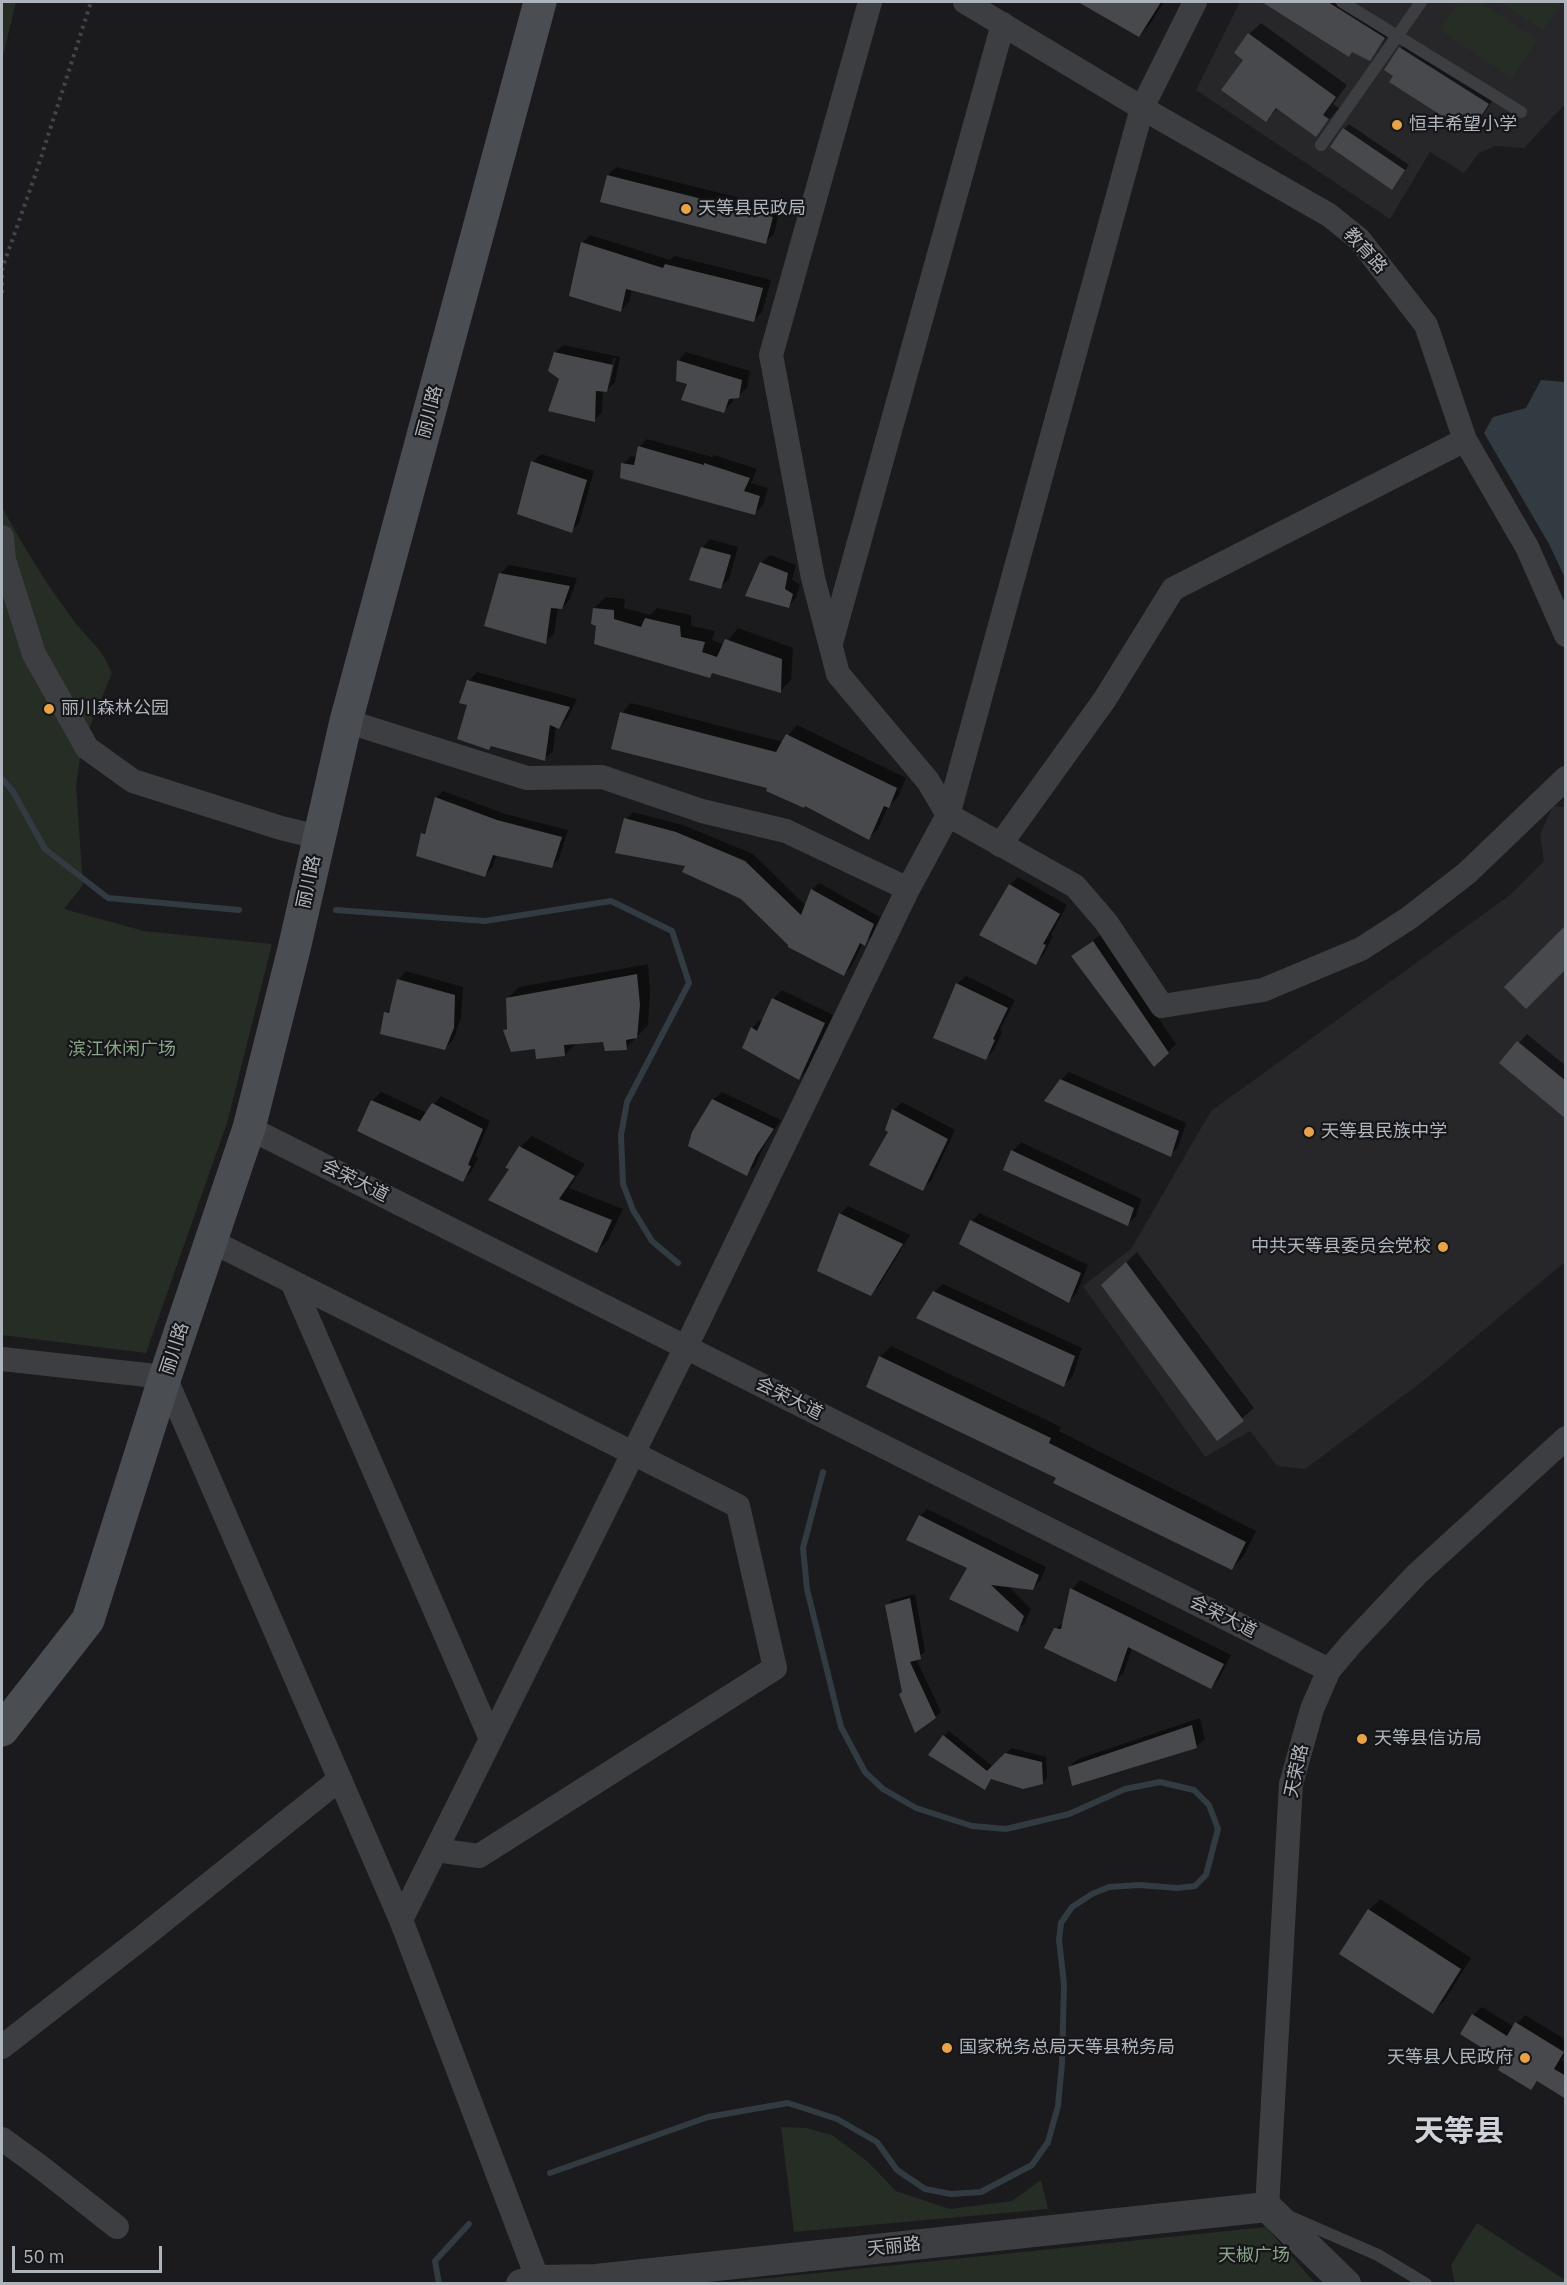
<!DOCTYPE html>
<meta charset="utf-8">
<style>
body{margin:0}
#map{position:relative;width:1567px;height:2285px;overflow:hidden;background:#1b1b1d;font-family:"IBM Plex Sans",sans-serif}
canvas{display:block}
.frame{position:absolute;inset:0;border:3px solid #aeb4bc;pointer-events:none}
.scale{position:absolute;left:12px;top:2246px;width:150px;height:27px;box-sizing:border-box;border:3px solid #aeb4bc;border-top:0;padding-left:8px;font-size:18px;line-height:21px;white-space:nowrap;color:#aeb4bc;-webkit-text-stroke:4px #161618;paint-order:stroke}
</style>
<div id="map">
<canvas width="1567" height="2285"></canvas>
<div class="frame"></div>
<div class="scale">50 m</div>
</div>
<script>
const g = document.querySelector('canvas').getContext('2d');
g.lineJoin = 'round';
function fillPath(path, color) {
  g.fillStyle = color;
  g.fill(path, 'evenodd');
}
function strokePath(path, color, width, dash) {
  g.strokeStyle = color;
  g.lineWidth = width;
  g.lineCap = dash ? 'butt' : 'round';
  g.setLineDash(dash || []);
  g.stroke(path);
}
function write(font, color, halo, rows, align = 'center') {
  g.font = font + ' "IBM Plex Sans","Noto Sans SC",sans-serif';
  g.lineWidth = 4.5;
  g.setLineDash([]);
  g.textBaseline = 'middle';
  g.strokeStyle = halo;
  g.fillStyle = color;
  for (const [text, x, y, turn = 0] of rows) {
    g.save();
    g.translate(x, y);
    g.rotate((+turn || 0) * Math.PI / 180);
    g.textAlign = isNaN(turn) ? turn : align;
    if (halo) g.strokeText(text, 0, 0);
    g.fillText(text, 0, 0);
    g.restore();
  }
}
const built = new Path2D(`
 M1240,2H1565V104L1524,148L1495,146L1479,153L1464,173L1430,152L1390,219L1196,90Z
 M1553,806L1565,807V1262L1423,1381L1305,1469L1277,1466L1250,1431L1205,1457L1083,1286L1131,1249L1211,1111L1510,895L1544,861L1540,834Z`);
const green = new Path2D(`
 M2,2H16L2,60Z
 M1459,2H1480L1537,40L1512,78L1440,30Z
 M1500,2H1562L1543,30Z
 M2,507C23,546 47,585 74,621C90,642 101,646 112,673L82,746L76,785L83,885L64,909L144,931L272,944L227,1123L146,1353L2,1335Z
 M781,2127L806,2128L832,2135L868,2162L896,2191L950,2209L1012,2201L1041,2180L1048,2209L794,2232Z
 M1477,2223L1565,2280V2283H1455L1451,2265Z
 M1266,2227L1315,2283H720Z`);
const water = new Path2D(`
 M1541,380L1565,382V578L1549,544L1484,433L1493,417L1526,408Z`);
const shadow = new Path2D(`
 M1081,2H1164L1150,24L1139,36Z
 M1279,2H1349L1393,30L1370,59Z
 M1261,23L1347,85L1333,104L1339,108L1316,135L1278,108L1266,120L1245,60L1249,34Z
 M1409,40L1496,95L1481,119L1472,127L1395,76L1401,48Z
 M1349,124L1409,165L1392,188L1344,129Z
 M616,167L780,208L774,234L765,242L608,175Z
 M590,235L670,260L674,256L771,280L762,312L754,320L632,289L629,302L621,310L582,243Z
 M563,345L620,357L615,382L606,391L603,390L602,412L594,420L555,353ZM613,358H616L610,384H607Z
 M686,352L750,371L747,388L738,396L734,397L732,403L723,411L678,361Z
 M647,439L712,457L714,455L757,469L751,483L768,488L763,505L755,513L623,464L631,456L637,457L639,447Z
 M541,454L594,471L579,523L571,531L533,462Z
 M710,539L738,547L729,579L720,587L702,548Z
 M770,555L796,565L792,580L800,585L796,598L788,607L761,563Z
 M509,565L577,578L570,599L562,608L558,607L554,634L545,642L501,573Z
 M606,597L625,599L624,608L650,615L657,608L691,615L692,626L715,631L712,640L724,645L738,628L793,648L791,680L780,691L714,672L709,676L598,626L594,608Z
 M477,672L577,699L567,719L559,727L556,726L553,751L544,759L492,745L489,748L469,681Z
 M631,703L783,742L797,725L906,778L898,797L888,807L878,829L869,838L622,713Z
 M443,791L505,814L568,830L559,859L551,866L497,854L492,868L485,875L422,834L429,827L436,798Z
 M633,812L683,825L753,854L806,906L812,890L819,883L880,917L871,937L863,943L851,967L844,974L790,945L742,897L687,865L626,819Z
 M1018,877L1067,905L1051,935L1053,936L1044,954L1036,963L1010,885Z
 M1101,934L1176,1044L1154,1065L1073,956Z
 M648,964L650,993L648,1025L626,1048L604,1040L576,1043L565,1055L536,1047L504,1030L509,1026L508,998L519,987Z
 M406,971L463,987L461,1018L453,1040L444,1049L386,1013L392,1007L398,980Z
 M966,976L1015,1000L1000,1030L1002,1032L994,1050L986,1058L957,984Z
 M782,990L833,1015L807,1070L799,1079L744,1047L752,1028L760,1020L763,1021L774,998Z
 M1527,1034L1566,1066V1117L1501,1063Z
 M1069,1072L1186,1123L1178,1147L1170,1155L1061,1080Z
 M381,1092L427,1113L441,1096L490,1121L475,1156L478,1158L471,1172L462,1180L358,1131L372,1101Z
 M722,1092L781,1120L764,1146L755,1166L747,1174L713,1100Z
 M902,1102L955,1130L931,1181L922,1189L890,1131L894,1110Z
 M532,1136L585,1164L569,1188L623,1209L608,1240L596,1252L511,1168L520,1147Z
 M1021,1142L1141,1199L1136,1216L1128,1224L1005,1170L1013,1151Z
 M848,1206L910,1235L879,1286L870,1294L840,1214Z
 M980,1213L1088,1265L1077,1293L1069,1301L972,1221Z
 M1137,1252L1254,1408L1218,1439L1114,1274Z
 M943,1284L1082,1348L1072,1377L1064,1385L934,1292Z
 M891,1346L1061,1427L1059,1431L1256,1531L1243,1557L1232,1568L1058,1477L880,1357Z
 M927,1509L1046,1567L1040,1581L1032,1589L1007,1585L1031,1609L1025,1622L1018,1630L969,1567L920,1516Z
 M1080,1580L1231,1655L1219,1679L1210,1687L1132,1648L1124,1672L1116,1680L1056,1629L1065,1620L1072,1589Z
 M915,1594L925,1652L916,1659L941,1712L935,1717L903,1691L887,1606L892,1600Z
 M1200,1718L1205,1739L1196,1747L1069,1767L1078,1759Z
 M949,1731L993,1767L1011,1748L1046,1757L1047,1778L1042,1783L993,1777L985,1788L944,1736Z
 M1380,1899L1471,1958L1444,2001L1433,2012L1369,1910Z
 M1482,2007L1514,2027L1525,2015L1566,2040V2053L1561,2060L1566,2063V2097L1539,2080L1531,2088L1505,2061L1473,2015Z`);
const stream = new Path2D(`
 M2,779L12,790L45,849L108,898L239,910
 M336,910L485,921L611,901L672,931L689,983L627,1102L621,1135L623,1184L633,1210L652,1241L678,1263
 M550,2173L708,2117L788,2103L837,2119L877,2142L897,2170L925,2189L951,2194L981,2192L1032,2165L1048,2142L1058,2106L1062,2063L1064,1984L1059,1940L1061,1923L1072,1907L1092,1894L1109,1887L1139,1885L1177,1888L1195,1886L1206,1875L1218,1829L1209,1805L1194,1790L1160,1782L1125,1789L1069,1814L1006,1829L972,1826L916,1808L883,1789L865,1772L841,1727L807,1589L803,1548L823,1472
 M439,2284L435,2261L469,2224`);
const building = new Path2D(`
 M1078,2H1161L1139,37Z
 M1262,2H1328L1385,38L1370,61L1352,52L1349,57Z
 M1248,33L1336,97L1323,115L1329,119L1316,137L1276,108L1266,122L1221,90L1243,60L1234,53Z
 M1399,47L1489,104L1473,129L1464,124L1461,128L1389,82L1393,76L1384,70Z
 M1343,128L1405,170L1392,190L1330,147Z
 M607,175L773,217L766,244L600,202Z
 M581,242L663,268L665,264L763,288L754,322L626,289L621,312L569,296Z
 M554,352L613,365L607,392L596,391L595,422L548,411L559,379L548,371Z
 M677,360L742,380L739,398L729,399L724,413L681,400L687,384L676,381Z
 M638,446L704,465V463L750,478L744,491L760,496L755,515L620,478L621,463L634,465Z
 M531,461L587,480L572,533L517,514Z
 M701,547L731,555L721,589L689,580Z
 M760,562L788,573L785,589L793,594L789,608L745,596Z
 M499,573L570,586L562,609L551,608L546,644L484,626Z
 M593,608L614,610V619L641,627L645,618L680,626L681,637L705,642L702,652L717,657L725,639L782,659L781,693L712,673L710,678L594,644L596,626L591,624Z
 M467,680L570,707L559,729L550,725L545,761L491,746L489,750L457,739L467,705L459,703Z
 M620,712L776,752L786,734L897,788L889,808L884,806L869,840L805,806L804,808L766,791L767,788L611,749Z
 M435,797L497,820L562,837L552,868L493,855L485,877L416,856L421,833L425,834Z
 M624,818L676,832L745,861L801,915L811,889L874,924L865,946L860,943L844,976L788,947V945L741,899L682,872L685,866L615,853Z
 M1009,884L1060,914L1043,944L1046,945L1036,965L979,935Z
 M1566,925V969L1526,1009L1504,987Z
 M1093,941L1169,1053L1154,1067L1071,956Z
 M637,974L640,1005L637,1038L626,1040L627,1050L605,1051L603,1042L564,1045L565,1056L536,1059L535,1049L511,1052L503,1030L507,1029L506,998Z
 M397,979L455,995L454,1028L445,1050L380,1034L384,1012L389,1013Z
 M956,983L1008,1008L993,1039L995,1040L986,1060L933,1038Z
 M772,998L825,1023L799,1080L742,1048L751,1027L757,1031Z
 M1517,1041L1566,1081V1119L1499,1063Z
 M1060,1079L1179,1131L1171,1157L1044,1101Z
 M712,1099L774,1129L756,1156L747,1176L688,1146L692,1132Z
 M371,1100L420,1121L432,1103L483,1129L468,1165L471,1166L463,1182L357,1131Z
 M892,1109L948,1139L923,1191L869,1165L888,1132L885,1130Z
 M519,1146L575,1176L559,1199L612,1220L597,1253L488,1200L509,1169L505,1168Z
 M1011,1150L1134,1208L1128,1226L1003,1170Z
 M839,1213L903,1244L871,1296L817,1271Z
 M970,1220L1081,1273L1069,1303L959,1244Z
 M1126,1262L1244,1421L1217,1441L1101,1285Z
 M933,1291L1075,1356L1064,1387L916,1318Z
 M879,1356L1051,1438L1049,1443L1246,1542L1232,1570L1053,1483L1056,1478L866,1387Z
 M919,1515L1039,1575L1033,1590L991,1585L1024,1616L1018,1632L949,1599L967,1568L906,1540Z
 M1070,1588L1224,1664L1211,1689L1128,1647L1116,1682L1044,1648L1054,1628L1061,1629Z
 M910,1598L921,1659L910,1662L936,1718L915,1733L899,1694L902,1692L885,1605Z
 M1192,1725L1197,1748L1072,1786L1068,1767Z
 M943,1735L987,1771L1005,1753L1042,1762L1043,1784L1023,1789L991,1779L985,1790L928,1755Z
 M1368,1909L1461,1969L1433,2014L1339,1954Z
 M1472,2014L1507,2036L1515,2022L1564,2052L1554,2069L1566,2076V2099L1537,2081L1531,2090L1498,2070L1503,2061L1460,2034Z`);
const path = new Path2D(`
 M2,293V269L36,173L91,2`);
const service = new Path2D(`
 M1342,2L1521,112
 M1321,145L1421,2
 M1293,2218L1378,2255L1426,2284`);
const minor = new Path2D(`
 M870,2L771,355L813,578L838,674L928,781L948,815L1075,886L1106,922L1162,1006L1263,990L1361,949L1409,918L1467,873L1566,778
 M965,2L1142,108L1329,215L1359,239L1426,325L1465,440L1527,547L1566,635
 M2,537L4,560L34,654L87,748L133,781L281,828L318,837
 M831,643L1003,24
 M346,721L527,778L602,777L702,811L786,831L908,889
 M1000,845L1105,699L1173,589L1465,440
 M249,1128L1329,1670
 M211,1241L738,1506L775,1668L479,1856L436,1850
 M292,1282L491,1739
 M2,1359L165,1377L401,1920L538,2280
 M401,1920L686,1347L908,889L948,815L1142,108L1195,2
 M2,2047L143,1937L340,1779
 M2,2139L38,2165L117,2227
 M1267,2207L1291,1784L1312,1709L1329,1670L1351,1644L1417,1574L1566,1438`);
const tertiary = new Path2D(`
 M521,2284L538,2280L596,2279L1267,2207L1346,2284`);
const secondary = new Path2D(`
 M2,1730L88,1620L165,1377L249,1128L294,949L346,721L540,2`);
const markers = [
 [1397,125,6,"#e8a348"],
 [686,209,6,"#e8a348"],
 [49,709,6,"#e8a348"],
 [1309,1132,6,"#e8a348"],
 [1443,1247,6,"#e8a348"],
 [1362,1739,6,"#e8a348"],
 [947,2048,6,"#e8a348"],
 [1525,2058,6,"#e8a348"]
];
const poiNames = [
 ["恒丰希望小学",1409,125],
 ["天等县民政局",698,209],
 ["丽川森林公园",61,709],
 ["天等县民族中学",1321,1132],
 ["中共天等县委员会党校",1431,1247,"right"],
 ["天等县信访局",1374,1739],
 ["国家税务总局天等县税务局",959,2048],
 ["天等县人民政府",1513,2058,"right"]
];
const streetNames = [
 ["教育路",1365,251,48],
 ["丽川路",430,412,-75],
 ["丽川路",309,882,-78],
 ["会荣大道",355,1181,27],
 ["丽川路",175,1349,-72],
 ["会荣大道",789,1399,27],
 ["会荣大道",1223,1617,27],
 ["天荣路",1297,1771,-78],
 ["天丽路",894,2247,-6]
];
const parkNames = [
 ["滨江休闲广场",122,1050],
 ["天椒广场",1254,2256]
];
const townNames = [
 ["天等县",1459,2132]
];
fillPath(built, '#27272a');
fillPath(green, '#252d25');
fillPath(water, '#313b41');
fillPath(shadow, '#0007');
strokePath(stream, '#313b41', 6);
fillPath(building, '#48494d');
strokePath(path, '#424549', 4, [3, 4.5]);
strokePath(service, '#3c3e42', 12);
strokePath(minor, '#3c3e42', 24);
strokePath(tertiary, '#3c3e42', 30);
strokePath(secondary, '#4a4d52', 33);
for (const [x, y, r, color] of markers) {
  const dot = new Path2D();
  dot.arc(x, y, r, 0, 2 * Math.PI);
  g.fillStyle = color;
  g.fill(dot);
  strokePath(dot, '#161618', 2);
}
write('18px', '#aeb4bc', '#161618', poiNames, 'left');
write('18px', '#aeb4bc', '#161618', streetNames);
write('18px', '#88a587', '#161618', parkNames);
write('bold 30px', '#cfd2d8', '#161618', townNames);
</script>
